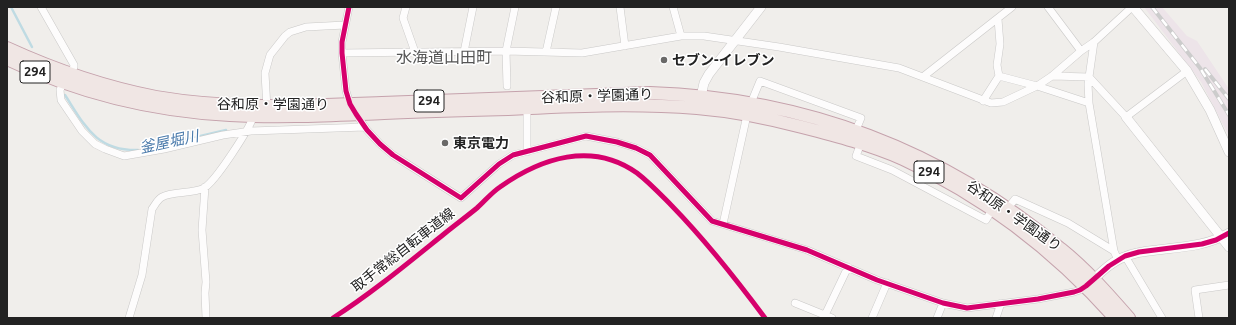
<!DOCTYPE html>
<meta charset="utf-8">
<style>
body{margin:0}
#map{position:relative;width:1236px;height:325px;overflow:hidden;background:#f0eeeb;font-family:Ubuntu,sans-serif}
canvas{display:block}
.frame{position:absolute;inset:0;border:8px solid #222;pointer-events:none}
</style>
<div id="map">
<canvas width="1236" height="325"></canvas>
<div class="frame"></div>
</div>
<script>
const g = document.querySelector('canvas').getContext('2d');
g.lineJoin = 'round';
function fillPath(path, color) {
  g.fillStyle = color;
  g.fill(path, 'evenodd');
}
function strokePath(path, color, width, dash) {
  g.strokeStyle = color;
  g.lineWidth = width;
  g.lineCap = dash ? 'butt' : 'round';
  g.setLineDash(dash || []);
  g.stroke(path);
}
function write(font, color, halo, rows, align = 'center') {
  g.font = font + ' Ubuntu,"Noto Sans JP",sans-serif';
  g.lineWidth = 3;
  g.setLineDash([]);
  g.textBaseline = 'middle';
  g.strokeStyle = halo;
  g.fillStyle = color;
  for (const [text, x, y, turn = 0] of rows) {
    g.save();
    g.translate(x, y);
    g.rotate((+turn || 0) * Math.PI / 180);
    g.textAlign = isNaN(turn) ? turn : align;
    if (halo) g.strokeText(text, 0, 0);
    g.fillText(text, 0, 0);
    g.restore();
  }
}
const industrial = new Path2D(`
 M1144,7H1162L1187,36L1197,41L1229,89V136L1201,82Z`);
const stream = new Path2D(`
 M11,7L32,47
 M65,95C85,126 96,151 138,150
 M145,149L226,130`);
const minor = new Path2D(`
 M41,7L74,65V67L63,83L60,90L61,100L82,131L95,144L105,149L124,156L164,149L223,135L251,131L365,127
 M349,7L342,42V53L346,91L350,104L356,114L367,130L380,144L393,155L461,198L499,164L513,155L586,136L617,142L636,148L650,155L712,221L807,250L877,280L943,303L967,308L1038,299L1074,292L1080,290L1086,286
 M406,7L403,18L415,52
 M620,7L625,46
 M673,7L681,36
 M1048,7L1081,51
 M1094,42L1088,84L1089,103L1114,251L1118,260
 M464,52L473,7
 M546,52L556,7
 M342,53L506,51L582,53L681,36H704L779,47L899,68L991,103L1003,102L1037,86L1052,76L1081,51L1094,42L1132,7
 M924,76L1012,7
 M999,76L1037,86L1089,103
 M1052,76L1089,77L1126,117L1187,71
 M507,86L506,51L515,7
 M983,101L999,76L997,65L1000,44L998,19
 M751,103L760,81L861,118L856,130
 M267,109L265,73L270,55L285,36L290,32L306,27L345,25
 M861,143L856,156L892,170L986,220L992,210
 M527,152V108
 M205,187L202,230L206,282L205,293L206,318
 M1008,208L1015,199L1068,223L1114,251
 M723,224L747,115
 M1125,256L1162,318
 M795,303L832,318
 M825,315L848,267
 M129,318L142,275L152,209C155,205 157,200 162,197C172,191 193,194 204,188C216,181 250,128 254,115
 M872,318L887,283
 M937,318L943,303
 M996,318L1001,303
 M1199,318L1195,290L1229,285`);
const tertiary = new Path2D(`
 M1133,7L1187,71L1210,110L1229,152
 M700,101L704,83L709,74L761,7
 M1126,117L1229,247
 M1090,283C1100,273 1111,262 1124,257C1135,252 1146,251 1157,250C1182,247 1207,246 1229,233`);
const trunk = new Path2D(`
 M7,48C55,70 105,87 156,97C231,110 306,106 382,103C471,100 561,96 650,93C804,98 943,150 1061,249C1086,269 1108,294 1129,318
 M7,59C76,92 153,111 230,115C281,118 332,115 384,113C425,111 466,110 508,109C571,106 634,103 697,108C733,111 768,118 802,127C837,136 871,145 903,159C984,196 1056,252 1115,318`);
const rail = new Path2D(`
 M1152,7L1200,68L1229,115
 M1205,69L1229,99`);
const cycleway = new Path2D(`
 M349,7L342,42V53L346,91L350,104L356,114L367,130L380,144L393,155L461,198L499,164L513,155L586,136L617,142L636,148L650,155L712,221L807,250L877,280L943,303L967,308L1038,299L1074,292L1080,290L1086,286L1109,266L1125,256L1139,252L1202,244L1216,240L1229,233
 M333,318C372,293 408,263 444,234C455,225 466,217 477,208C485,201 491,193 500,187C541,158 592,141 637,173C650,183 661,195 672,206C706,241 736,279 765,318`);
const markers = [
 [664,60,4,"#6a6968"],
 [445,143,4,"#6a6968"]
];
const shields = [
 [35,72,30],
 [429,101,30],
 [929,172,30]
];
const shieldNames = [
 ["294",35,72],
 ["294",429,101],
 ["294",929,172]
];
const poiNames = [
 ["セブン-イレブン",672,60],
 ["東京電力",453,143]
];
const streetNames = [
 ["谷和原・学園通り",597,96,-2],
 ["谷和原・学園通り",273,104],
 ["谷和原・学園通り",1014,216,35],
 ["取手常総自転車道線",403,250,-38]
];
const waterNames = [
 ["釜屋堀川",169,142,-12]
];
const quarterNames = [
 ["水海道山田町",444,58]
];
fillPath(industrial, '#ede4e9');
strokePath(stream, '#bfdbe3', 2.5);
strokePath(minor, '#c9c8c7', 8);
strokePath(tertiary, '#c9c8c7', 10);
strokePath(trunk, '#c5a2ac', 14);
strokePath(minor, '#fdfcfc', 7);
strokePath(tertiary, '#fdfcfc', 9);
strokePath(trunk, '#f0e6e4', 12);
strokePath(rail, '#ccc', 4);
strokePath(rail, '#fff', 2.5, [8]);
strokePath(cycleway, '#d6006c', 5);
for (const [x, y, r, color] of markers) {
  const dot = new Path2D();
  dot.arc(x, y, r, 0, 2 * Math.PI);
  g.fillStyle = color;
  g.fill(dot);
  strokePath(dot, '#fff', 1.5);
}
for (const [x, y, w] of shields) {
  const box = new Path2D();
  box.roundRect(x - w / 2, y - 11, w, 22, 3);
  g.fillStyle = '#fff';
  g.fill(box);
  strokePath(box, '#222', 1);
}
write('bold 13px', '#222', null, shieldNames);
write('bold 14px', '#222', '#fff', poiNames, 'left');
write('14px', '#222', '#fff', streetNames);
write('italic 15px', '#4a7aab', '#fff', waterNames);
write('16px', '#555', '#fff', quarterNames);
</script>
